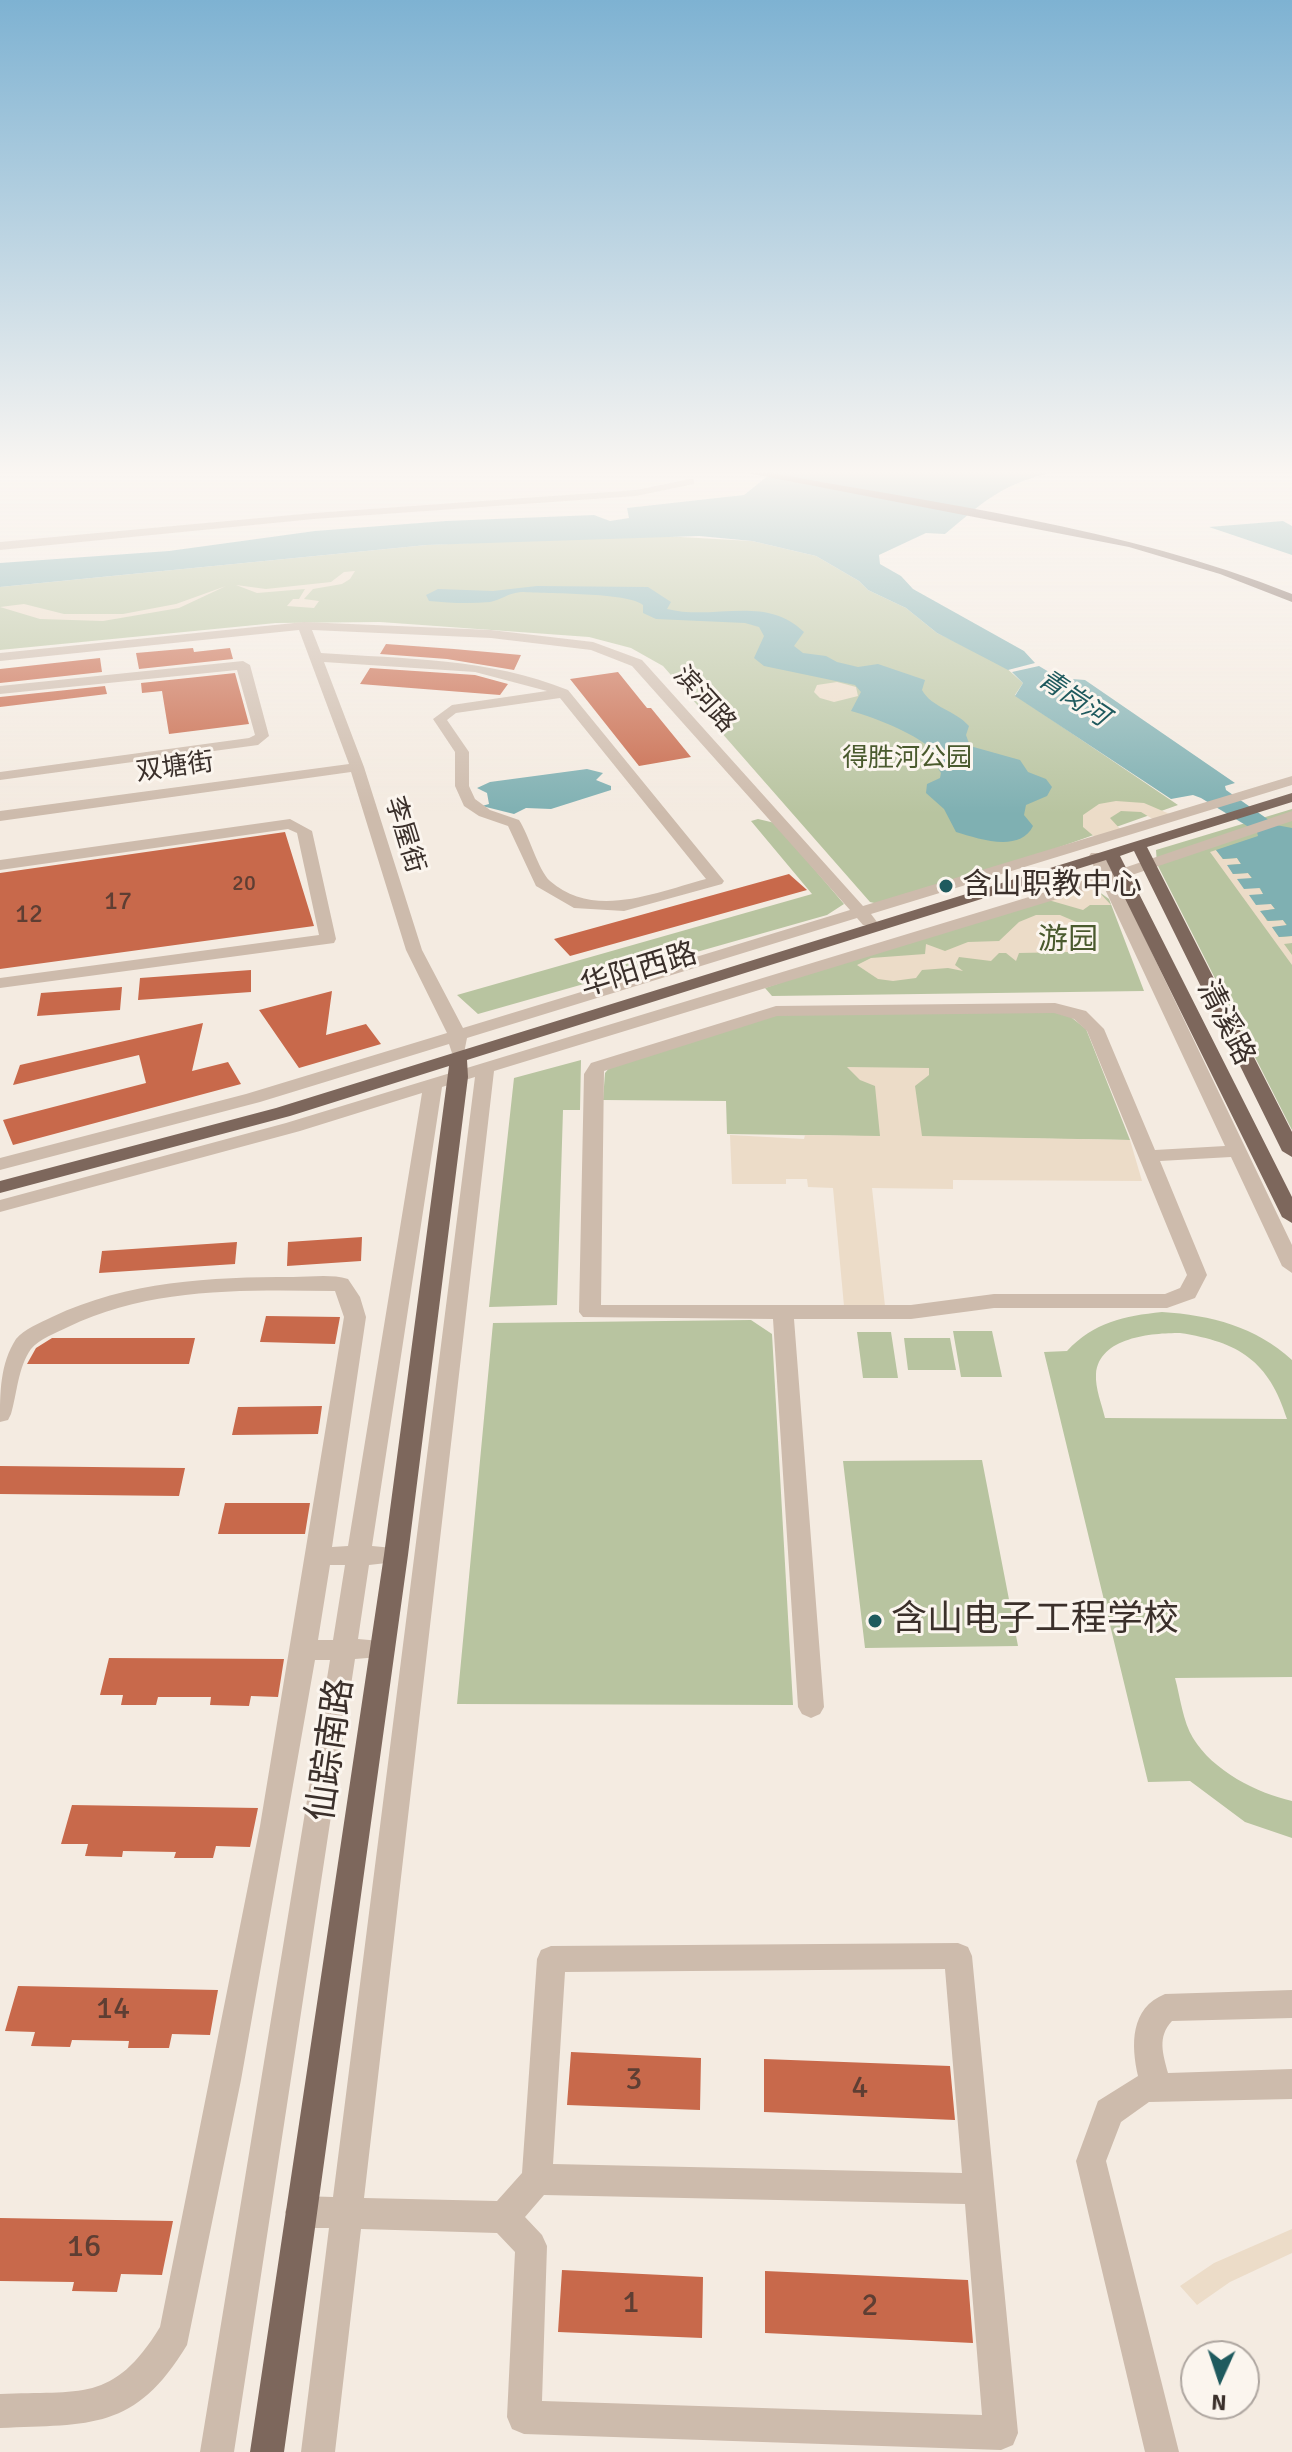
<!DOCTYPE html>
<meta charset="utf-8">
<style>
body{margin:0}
#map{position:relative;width:1292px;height:2452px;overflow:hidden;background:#f4ebe1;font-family:Signika,sans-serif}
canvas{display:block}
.north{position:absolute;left:1180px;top:2340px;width:80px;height:80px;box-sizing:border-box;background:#fbf5ee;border:2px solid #aea6a0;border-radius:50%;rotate:183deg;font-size:22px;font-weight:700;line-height:32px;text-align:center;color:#3b302b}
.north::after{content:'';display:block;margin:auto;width:28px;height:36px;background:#1f5a5e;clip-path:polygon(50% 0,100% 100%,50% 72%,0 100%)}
</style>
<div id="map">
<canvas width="1292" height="2452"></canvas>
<div class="north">N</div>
</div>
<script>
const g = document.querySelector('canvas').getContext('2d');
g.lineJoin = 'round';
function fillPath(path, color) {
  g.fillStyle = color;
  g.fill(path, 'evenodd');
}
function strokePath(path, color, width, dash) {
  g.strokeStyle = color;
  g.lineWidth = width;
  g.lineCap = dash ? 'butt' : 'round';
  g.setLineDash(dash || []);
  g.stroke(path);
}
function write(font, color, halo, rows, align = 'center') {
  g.font = font + ' Signika,"Noto Sans SC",sans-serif';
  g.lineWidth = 6;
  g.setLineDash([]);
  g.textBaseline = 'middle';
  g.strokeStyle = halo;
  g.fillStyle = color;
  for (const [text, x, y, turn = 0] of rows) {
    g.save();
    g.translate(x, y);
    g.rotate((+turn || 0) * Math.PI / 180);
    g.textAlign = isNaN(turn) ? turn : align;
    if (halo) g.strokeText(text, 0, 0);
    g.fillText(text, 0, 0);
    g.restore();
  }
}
const green = new Path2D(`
 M645,535L752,541L816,556L859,581L868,590L906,608L937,633L1003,665L1023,683L1015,695L1178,805L891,907L870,902L663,666L631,648L589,637L380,622L276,623L0,650V587L427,545Z
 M1292,809V1130L1157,864L1156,850Z
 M758,819L775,823L844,904L827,915L478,1014L457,995L812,894L751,821Z
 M1060,889L1098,891L1109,899L1144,991L772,996L765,988Z
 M1052,1010L1067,1014L1086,1029L1130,1140L727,1134L726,1101L603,1100L605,1073L610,1067L781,1014Z
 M581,1060L580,1110H563L557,1305L489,1307L514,1078Z
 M1162,1312C1211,1315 1256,1327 1292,1360V1677L1175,1678C1180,1696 1183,1722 1193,1738C1213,1771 1257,1793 1292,1801V1838L1245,1822L1190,1781L1148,1782L1044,1352L1067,1351C1094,1322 1124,1316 1162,1312ZM1180,1333C1239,1342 1269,1361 1287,1419L1105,1418C1102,1405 1095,1388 1096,1374C1099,1337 1152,1333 1180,1333Z
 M751,1320L772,1334L793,1705L457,1704L493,1323Z
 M953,1331H992L1002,1377H961Z
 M857,1332H891L898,1378H863Z
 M904,1338H950L956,1370H908Z
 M982,1460L1018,1646L865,1648L843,1461Z`);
const plaza = new Path2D(`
 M355,571L350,579L342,584L313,589L304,599L319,601L314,608L287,606L293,599H299L305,589L257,593L236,585L266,589L331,582L344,572Z
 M226,586L179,608L103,621L40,619L0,607L24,604L64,614H123L176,604Z
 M837,682L856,687L858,696L834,702L820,698L814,692L817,685Z
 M1116,801L1144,803L1172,815L1156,821L1141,812L1121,811L1110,818L1121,830L1096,838L1083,827V815L1099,804Z
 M1216,850L1223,859L1237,858L1241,864L1228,865L1233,874L1248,873L1275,909L1261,911L1267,921L1283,920L1287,926L1272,927L1279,937L1292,936V943L1284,944L1292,955V965L1210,852Z
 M1081,888L1098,891L1111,905H1090L1083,910L1038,897Z
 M1036,915H1060L1081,924L1088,937L1086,943L1069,952L1019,953L1016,961L1006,953H999L991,961L959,957L955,965L963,971L948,968L922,970L916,978L893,981L878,979L857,965L871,958L925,954L926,944L945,951L968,942L999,941L1019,922Z
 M847,1067L929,1068V1075L915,1086L922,1136L1130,1140L1142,1181L953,1180V1189L872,1188L885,1306H844L833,1188L808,1187L807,1179H786V1184H732L730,1135L804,1139L805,1135L880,1136L875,1086L860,1080Z
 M1292,2229V2253L1230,2282L1197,2305L1180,2286L1214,2263Z`);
const water = new Path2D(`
 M774,471H1058C1003,483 987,499 945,534L926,533L879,555L880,564L901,576L913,589L1024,651L1035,663L1008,670L989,660L937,633L906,608L868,590L859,581L816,556L752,541L699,536L427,545L0,587V563L169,551L315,531L446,521L594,515L610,521L629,518L627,508L744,495Z
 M1283,521L1292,526V555L1209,527Z
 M537,586L648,587L671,602L667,609C714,621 765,594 804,632L794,646L803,653L826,656L837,662L858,667L878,664L925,680L922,690C932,708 955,710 969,726L966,735L970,746L1020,760L1028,772L1046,779L1052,787L1047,796L1026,805L1024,815L1033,826C1020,853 979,839 956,832L944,809L926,793L927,784L940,778L941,773L931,757L935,753C921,735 873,717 851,711L861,692L855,685L764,666L754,658L764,636L759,627L745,623L656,619L643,613V605C628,592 547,594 521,592C508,593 501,600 490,602C470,604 449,603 429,601L426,595L438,589L493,591Z
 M1039,666L1059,678L1085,680L1235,783L1225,786L1226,790L1276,825L1292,828V936L1279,937L1272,927L1287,925L1283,920L1268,921L1260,911L1275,909L1271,904L1256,905L1249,895L1263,894L1260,888L1244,889L1237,879L1252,878L1248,873L1233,874L1227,865L1241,864L1237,858L1223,859L1216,850L1258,836L1257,832L1201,798L1193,795L1171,799L1015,696L1023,683L1012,672Z
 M587,769L603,773L596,780L611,786V790L551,809L526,808L514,814L482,806L489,804L487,793L477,788L490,782Z`);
const building = new Path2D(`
 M386,644L454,649L521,655L514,670L447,659L380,654Z
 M193,648L194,652L230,648L233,659L139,669L136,653Z
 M100,658L102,672L0,683V669Z
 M370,668L475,675L508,684L500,695L360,684Z
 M618,672L647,708H651L691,757L639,766L570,679Z
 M235,673L249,724L169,734L162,691L142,693L141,683Z
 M105,686L107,694L0,707V697Z
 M285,832L314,926L0,969V873Z
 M789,874L807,890L570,956L554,939Z
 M251,970V992L138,1000L140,978Z
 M122,987L120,1010L37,1016L41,993Z
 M332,991L326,1035L366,1024L381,1044L299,1068L259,1010Z
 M203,1023L192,1071L228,1062L241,1084L13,1145L3,1120L146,1083L139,1055L13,1085L20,1065Z
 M362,1237L361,1261L287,1266L288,1242Z
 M237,1242L235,1264L99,1273L102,1251Z
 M266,1316L340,1317L335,1344L260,1342Z
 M52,1338H195L189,1364H27L36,1348Z
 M322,1406L318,1434L232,1435L238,1407Z
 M0,1466L185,1468L179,1496L0,1494Z
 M225,1503H310L305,1534H218Z
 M109,1658L284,1659L278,1697L251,1696L249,1706L210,1705L211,1697H158L156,1705H121L123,1695H100Z
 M72,1805L258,1808L250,1847L216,1846L213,1858H174L176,1852L123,1851L122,1857L85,1856L88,1844H61Z
 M18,1986L218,1990L210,2035L172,2034L169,2048H128L129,2041L72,2040L70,2047L31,2046L35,2032L5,2031Z
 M571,2052L701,2058L700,2110L567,2105Z
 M764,2059L950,2066L955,2120L764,2112Z
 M0,2218L173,2221L162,2275L121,2274L117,2292L72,2291L74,2282L0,2281Z
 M562,2270L703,2277L702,2338L558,2332Z
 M765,2271L968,2280L973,2343L765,2333Z`);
const minor = new Path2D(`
 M690,479L694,480V484L636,496L314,519L0,550V542L314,513L636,490Z
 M304,622L491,630L593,642L642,660L863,906L1292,776V785L871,914L877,922L875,925H863L857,918L467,1038L464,1053H452L449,1044L260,1102L0,1170V1158L246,1094L447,1033L406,950L351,772L0,821V811L349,764L299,630L0,661V653ZM312,630L491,638L591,650L632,666L850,910L463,1028L422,950L364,767L324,662L475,672L547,691L452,705L433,719L455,752V786L464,806L479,816L508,826L536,886L574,908L624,911L722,884L724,881L568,690C489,658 405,659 321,653ZM560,698L706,879C657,892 594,920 550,881C538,870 529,835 519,820L490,810L475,799L469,786V752L447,720L456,713Z
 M243,661L250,665L269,736L258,745L0,780V772L249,738L255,735L237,670L0,694V686Z
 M1292,811V821L1117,880L1292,1245V1273L1282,1266L1231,1157L1160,1161L1207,1275L1195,1298L1167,1308H994L911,1319H794L824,1707L820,1714L811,1718L802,1714L798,1707L773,1319L583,1317L579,1312L584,1074L591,1063L776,1006L1055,1003L1086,1011L1104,1029L1155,1150L1225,1146L1103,885L494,1071L364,2198L497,2201L522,2173L537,1959L541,1950L551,1946L958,1943L968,1947L972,1956L1018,2433L1013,2445L1001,2450L524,2434L512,2429L507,2417L515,2252L497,2233L361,2229L335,2452H301L329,2228H301L290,2223L285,2212L290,2201L301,2196L333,2197L475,1077L442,1087L372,1546L404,1549L408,1555L404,1561L369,1565L358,1639L392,1642L395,1649L392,1656L355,1659L234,2452H200L330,1660H315L241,2080L187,2345C135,2431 91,2424 0,2428V2394C80,2390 113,2404 160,2327L260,1826L344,1317L335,1291C245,1290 151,1287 68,1327C56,1333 39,1339 31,1349C18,1367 17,1394 11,1414L8,1420L0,1422C0,1392 0,1364 16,1339C24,1329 40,1323 52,1317C128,1281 210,1277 293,1277C311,1277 331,1274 348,1279L360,1297L366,1317L332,1547L348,1546L422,1093L300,1131L0,1212V1200L286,1123L1098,876L1089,856L1091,853H1103L1112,872ZM1054,1013L1074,1019L1087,1031L1187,1275L1180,1288L1165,1294H994L911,1305H601L604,1071L777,1016ZM330,1565H345L333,1640H318ZM945,1969L962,2173L553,2164L565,1972ZM544,2195L965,2204L982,2415L542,2401L547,2246L542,2235L525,2217Z
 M290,819L312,831L336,939L334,943L0,988V978L319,935L297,833L288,829L0,870V860Z
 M1292,1990V2018L1172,2021C1157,2037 1163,2054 1168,2073L1292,2069V2099L1149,2102L1121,2122L1106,2161L1179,2452H1145L1076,2161L1098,2101L1138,2076C1131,2045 1130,2008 1165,1994Z`);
const major = new Path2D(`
 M737,471H760C938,504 1122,526 1292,594V602L1220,574L1129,547Z
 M1292,793V802L1147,847L1292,1132V1157L1282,1151L1134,851L1120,856L1292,1197V1223L1282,1217L1106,860L467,1060L468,1077L408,1555L284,2452H250L384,1555L449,1066L290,1116L0,1193V1181L276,1108Z`);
const markers = [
 [946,886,8,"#1f5a5e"],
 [875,1621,8,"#1f5a5e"]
];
const farNumbernames = [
 ["20",244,884]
];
const farWaternames = [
 ["青岗河",1073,699,34]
];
const farStreetnames = [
 ["滨河路",704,700,48],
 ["双塘街",175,768,-8],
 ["李屋街",404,835,73]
];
const farParknames = [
 ["得胜河公园",907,759]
];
const numberNames = [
 ["17",118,902],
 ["12",29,915]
];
const poiNames = [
 ["含山职教中心",962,886]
];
const parkNames = [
 ["游园",1068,941]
];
const streetNames = [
 ["华阳西路",639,971,-17],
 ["清溪路",1225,1023,63]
];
const nearNumbernames = [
 ["14",113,2010],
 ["3",634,2081],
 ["4",860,2089],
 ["16",84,2248],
 ["1",631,2304],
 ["2",870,2307]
];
const nearPoinames = [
 ["含山电子工程学校",891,1621]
];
const nearStreetnames = [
 ["仙踪南路",332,1750,-82]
];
fillPath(green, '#b8c4a0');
fillPath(plaza, '#ecdcc8');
fillPath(water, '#7fb0b2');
fillPath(building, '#c8694b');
fillPath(minor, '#cdbbac');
fillPath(major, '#7d675c');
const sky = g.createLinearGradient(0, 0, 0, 814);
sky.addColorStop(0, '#7eb2d2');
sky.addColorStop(0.58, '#faf6f2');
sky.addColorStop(1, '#faf6f200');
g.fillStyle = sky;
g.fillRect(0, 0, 1292, 814);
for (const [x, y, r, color] of markers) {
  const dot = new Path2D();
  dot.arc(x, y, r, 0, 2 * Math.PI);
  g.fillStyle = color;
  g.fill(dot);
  strokePath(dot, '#fbf5ee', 3);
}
write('22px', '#5e3e33', null, farNumbernames);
write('italic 26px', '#1f5a5e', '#fbf5ee', farWaternames);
write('26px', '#3b302b', '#fbf5ee', farStreetnames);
write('26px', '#4a5a2e', '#fbf5ee', farParknames);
write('26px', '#5e3e33', null, numberNames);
write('30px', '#3b302b', '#fbf5ee', poiNames, 'left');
write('30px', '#4a5a2e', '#fbf5ee', parkNames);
write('30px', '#3b302b', '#fbf5ee', streetNames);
write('32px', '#5e3e33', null, nearNumbernames);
write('36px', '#3b302b', '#fbf5ee', nearPoinames, 'left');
write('36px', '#3b302b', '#fbf5ee', nearStreetnames);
</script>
